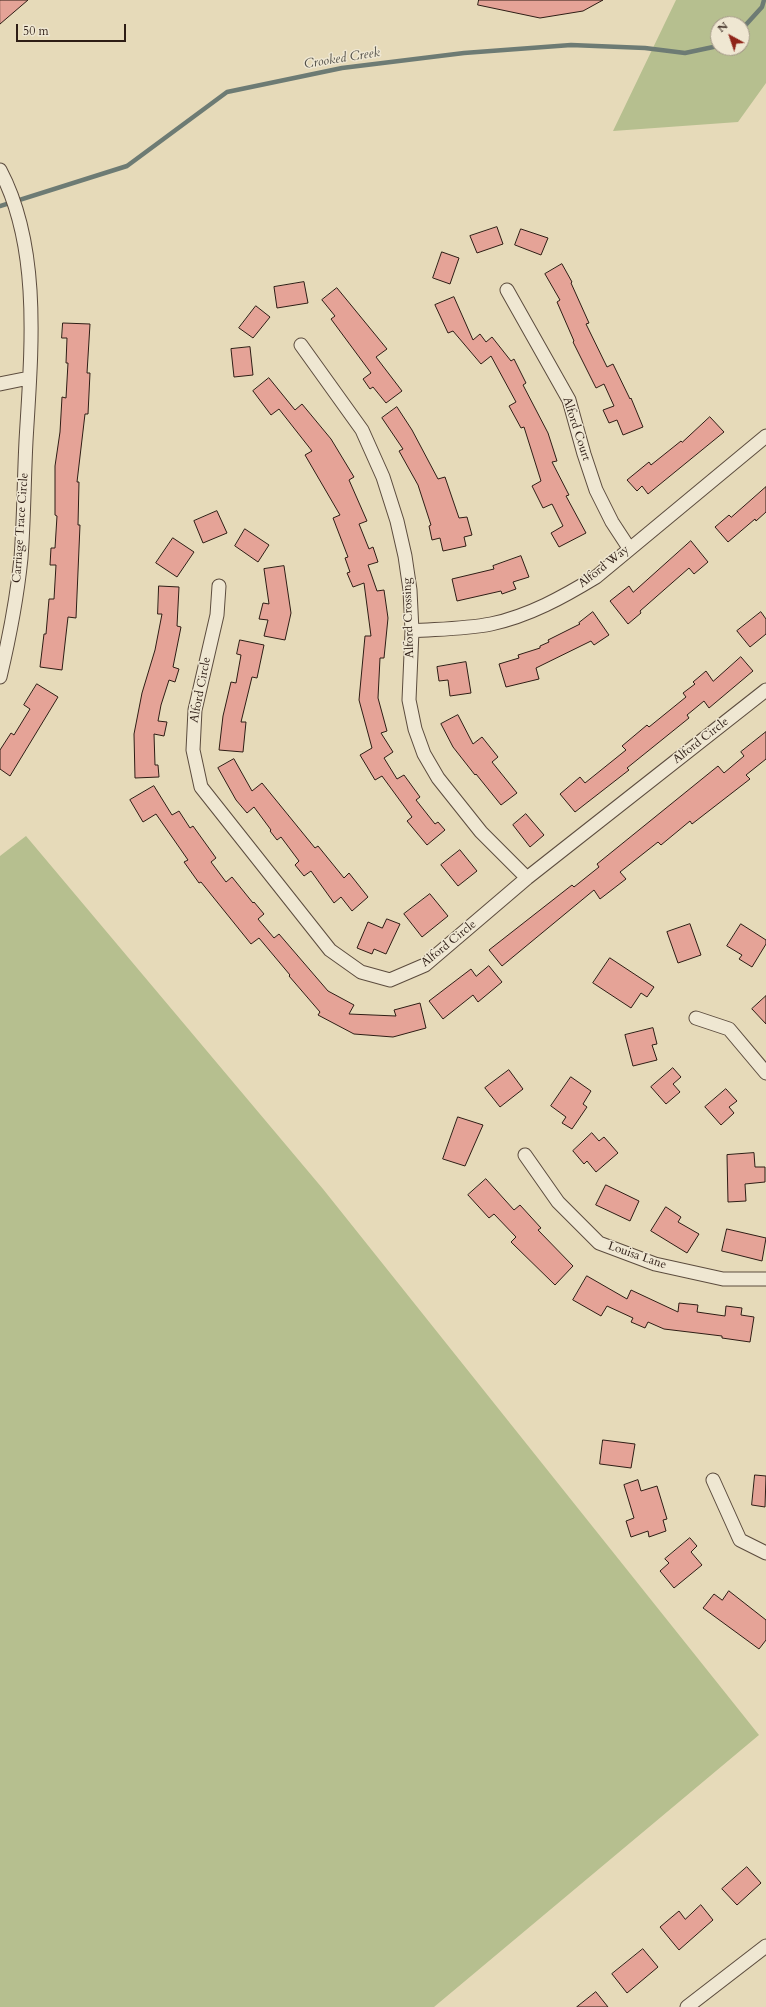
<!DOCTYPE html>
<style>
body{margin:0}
#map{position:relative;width:766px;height:2007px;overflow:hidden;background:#e6dab9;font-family:Cardo,serif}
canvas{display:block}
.north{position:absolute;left:710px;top:16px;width:40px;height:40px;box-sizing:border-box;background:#efe7d2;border:1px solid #a29686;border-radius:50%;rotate:320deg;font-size:11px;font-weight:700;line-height:16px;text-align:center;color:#2e1d15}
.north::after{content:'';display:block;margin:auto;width:14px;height:18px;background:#8f2418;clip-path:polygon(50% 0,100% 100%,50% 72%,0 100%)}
.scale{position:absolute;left:16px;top:24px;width:110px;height:18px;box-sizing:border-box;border:2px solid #2e1d15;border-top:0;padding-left:5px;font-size:12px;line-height:14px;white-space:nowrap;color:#2e1d15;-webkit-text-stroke:3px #efe7d2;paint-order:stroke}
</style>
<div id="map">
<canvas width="766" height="2007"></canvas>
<div class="north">N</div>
<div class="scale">50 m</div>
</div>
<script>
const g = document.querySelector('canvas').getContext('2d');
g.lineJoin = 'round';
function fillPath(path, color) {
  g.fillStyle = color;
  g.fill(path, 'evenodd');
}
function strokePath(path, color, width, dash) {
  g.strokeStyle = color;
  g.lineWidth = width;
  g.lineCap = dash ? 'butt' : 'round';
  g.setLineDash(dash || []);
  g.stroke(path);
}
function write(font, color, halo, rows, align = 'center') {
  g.font = font + ' Cardo,serif';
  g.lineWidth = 3;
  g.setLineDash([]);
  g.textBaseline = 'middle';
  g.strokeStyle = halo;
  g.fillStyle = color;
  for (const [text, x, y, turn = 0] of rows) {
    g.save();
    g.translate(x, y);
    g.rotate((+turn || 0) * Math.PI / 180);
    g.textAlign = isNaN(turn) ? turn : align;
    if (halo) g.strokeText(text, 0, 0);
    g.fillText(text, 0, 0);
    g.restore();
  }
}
const green = new Path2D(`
 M676,0H766V83L738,122L613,131ZM718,24H742V48H718Z
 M26,836L323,1189L759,1735L434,2007H0V856Z`);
const stream = new Path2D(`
 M742,29L762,7L764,0
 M0,206L127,166L227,92L342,68L464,53L571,45L645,48L685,53L718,46`);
const building = new Path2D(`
 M0,0H28L0,24Z
 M479,0H603L583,11L540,18L478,5Z
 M497,227L503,244L477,253L470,236Z
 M521,229L548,238L541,255L515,245Z
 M442,252L459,258L450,284L433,278Z
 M562,264L572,282L571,283L589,323L586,324L607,367L613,364L630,399L631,398L643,427L623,435L617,420L609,423L603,410L614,406L604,384L596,388L573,342L574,341L557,302L560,300L545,274Z
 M304,282L308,303L277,308L274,287Z
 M337,288L387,349L376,357L402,391L386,403L373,387L370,389L363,379L371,373L331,319L335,316L322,300Z
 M454,297L473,340L480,334L486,342L492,337L511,361L514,359L526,383L523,385L548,433L557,461L552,462L569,495L566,496L586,533L559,547L551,533L563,526L552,504L543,508L532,486L541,481L524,427L521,428L509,406L516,402L491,356L481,364L453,331L448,333L435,305Z
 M256,306L270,317L253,338L239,328Z
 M63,323L90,324L87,373H90L88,414H85L77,482H79L78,525H80L76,618L68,617L62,670L40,667L44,634H46L49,599H54L56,565H50L51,548H55L57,516L55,515V466L60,432L62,397L66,398L68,363H66L67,338H62Z
 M250,347L253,375L234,377L231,349Z
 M269,378L295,410L302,404L331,439L354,477L349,480L367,521L359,524L369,549L373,547L378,562L368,565L377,591L384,590L388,618L384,658H380L378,698L387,731L381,733L393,752L384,758L397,779L404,775L420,797L416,800L435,824L438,822L445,830L427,845L407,821L412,817L382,776L375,780L360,755L372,748L359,700L365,636H371L364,583L353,587L347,573L350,572L345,558L348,557L333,518L340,515L305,455L312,451L279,409L271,415L253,391Z
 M397,407L412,430L438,479L445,477L459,518L467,517L472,535L464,537L466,546L443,551L440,538L432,540L429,526L431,525L418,485L399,451L403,449L382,418Z
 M710,417L724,432L648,494L642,486L637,491L627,480L649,462L651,465L681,441L682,442Z
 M766,487V512L756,521L755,519L728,542L715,527L729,515L731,517Z
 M217,511L227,533L203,543L194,521Z
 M245,529L269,545L258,562L235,546Z
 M173,538L194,552L177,577L156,563Z
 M691,541L708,562L694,574L689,568L640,611L641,613L628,624L610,601L629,586L633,592Z
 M521,556L529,577L513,582L516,589L502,594L501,591L457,601L452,579L494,569L493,566Z
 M284,566L291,613L285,640L264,636L268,620L259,619L263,603L269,604L264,569Z
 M159,586L179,587L177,626L181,627L173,667L179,669L175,682L169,680L161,705L158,721L167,722L164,736L154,734L155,765H158L159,777L135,778L134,734L142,693L155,650L162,614H158Z
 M593,612L609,635L594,645L591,641L536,668L539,679L506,687L499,664L519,658L518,655L540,648V646L549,642L548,640L580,624L579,623Z
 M761,612L766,619V634L750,647L737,631Z
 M240,640L264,645L257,678L252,677L241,722H246L243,752L219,750L223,716L231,682L236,683L241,655L237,654Z
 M741,657L753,671L709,708L704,701L687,715L689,718L627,768L629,770L575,812L560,794L580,777L585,783L626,750L622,746L647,725L649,727L686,697L683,693L695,684L693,682L706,671L713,681Z
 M466,662L471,693L450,696L448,680L439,681L437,667Z
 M37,684L58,697L10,776L0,769V750L11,733L14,735L30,709L24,705Z
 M458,715L473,744L482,737L498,757L492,762L517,793L501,805L476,774L475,775L453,747L441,724Z
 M766,732V759L746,775L750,779L692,824L690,821L661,845L658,842L620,872L626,879L600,899L594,890L502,966L489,950L572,885L574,887L599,867L597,864L718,766L724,773L744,756L741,752Z
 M234,759L252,791L262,783L315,848L318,846L344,878L349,873L368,897L352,911L341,897L334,903L311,871L304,876L295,865L299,861L281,837L277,840L270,831L271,830L254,807L247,813L236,800L218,768Z
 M154,786L172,815L179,811L190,828L193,826L216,858L211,862L226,882L232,877L253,903L254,902L264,914L258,919L274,938L279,934L328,991L354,1005L349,1014L396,1016L394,1010L420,1003L426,1028L393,1037L354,1034L318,1015L320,1012L289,976L290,975L259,938L251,944L201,882L199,883L184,862L188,860L156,814L143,822L130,800Z
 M526,814L544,835L530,847L513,825Z
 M460,850L477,871L458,886L441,865Z
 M430,894L448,916L422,937L404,914Z
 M387,919L400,924L386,954L374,949L372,954L357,948L368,922L382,928Z
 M690,924L701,955L678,963L667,932Z
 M741,924L766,940V944L752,967L739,959L742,955L727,946Z
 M610,958L654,987L647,997L641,993L631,1008L593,983Z
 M489,966L502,982L478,1002L473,995L443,1019L429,1001L471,969L476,976Z
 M766,996V1024L752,1009Z
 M653,1028L657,1044L652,1045L657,1060L633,1066L625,1035Z
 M673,1068L681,1077L673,1084L680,1092L666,1104L651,1087Z
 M509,1070L523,1089L500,1107L485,1088Z
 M571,1077L591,1091L583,1104L587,1107L572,1129L562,1123L566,1117L551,1106Z
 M726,1089L737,1101L729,1107L734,1113L721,1125L705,1107Z
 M458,1117L483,1125L465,1166L443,1159Z
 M592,1133L599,1141L604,1137L618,1153L596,1172L587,1161L584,1164L573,1151Z
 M754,1153L755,1167H765V1182L745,1184L746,1201L728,1202L727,1155Z
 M486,1179L514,1210L520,1205L541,1228L538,1230L573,1266L555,1285L511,1242L516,1237L494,1214L489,1218L468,1195Z
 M606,1185L639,1201L630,1221L596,1205Z
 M666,1207L681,1217L678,1222L699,1234L687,1253L651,1231Z
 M727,1229L766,1238L762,1261L722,1251Z
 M587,1276L627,1299L631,1290L678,1312L679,1303L698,1305L697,1312L725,1316L726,1306L742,1308L741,1315L754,1317L750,1342L722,1338V1336L664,1329L648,1322L645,1328L631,1322L633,1318L607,1306L601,1316L573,1300Z
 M603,1440L635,1444L631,1468L600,1464Z
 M755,1475L766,1476L765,1507L752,1505Z
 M638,1480L641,1491L657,1486L667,1519L663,1520L666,1531L649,1537L648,1531L631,1537L626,1521L634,1518L624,1485Z
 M690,1538L697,1546L691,1552L702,1565L674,1588L660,1571L669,1563L665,1559Z
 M729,1591L766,1620V1640L759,1649L703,1608L714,1594L722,1600Z
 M747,1867L761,1883L737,1905L722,1889Z
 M701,1905L713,1920L679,1950L660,1927L679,1911L685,1919Z
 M643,1949L658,1967L627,1993L612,1974Z
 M596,1992L608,2007H577Z`);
const minor = new Path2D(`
 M0,170C42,249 31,354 26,441C24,480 24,519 21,558C17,598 9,639 0,677
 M507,290L569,400L584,454L596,490L612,522L629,548
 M301,345L362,430L383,477L397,521L405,556L410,590L412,631L409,700L415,729L424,754L438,778L481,832L527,878
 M0,384L29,378
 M219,586L217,615L195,710L193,750L201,787L330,950L361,972L390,980L425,965L527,878L766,690
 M412,631C438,629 465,629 491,624C529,616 563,597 596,577L766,436
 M696,1018L729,1029L766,1073
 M525,1155L558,1202L599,1243L655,1264L723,1279H766
 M713,1480L740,1540L766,1553
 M687,2007L766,1946`);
const streetNames = [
 ["Alford Court",576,429,72],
 ["Carriage Trace Circle",21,528,-86],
 ["Alford Way",604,567,-38],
 ["Alford Crossing",409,618,-92],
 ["Alford Circle",201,690,-79],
 ["Alford Circle",701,741,-38],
 ["Alford Circle",449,944,-39],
 ["Louisa Lane",637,1256,19]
];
const waterNames = [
 ["Crooked Creek",342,59,-9]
];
fillPath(green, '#b6bf8f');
strokePath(stream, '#6d7b74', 4.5);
fillPath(building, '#e5a397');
strokePath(building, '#2e1d15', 1);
strokePath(minor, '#5c4c3e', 15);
strokePath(minor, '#efe7d2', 13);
write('12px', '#2e1d15', '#efe7d2', streetNames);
write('italic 13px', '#4e4c45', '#efe7d2', waterNames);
</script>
